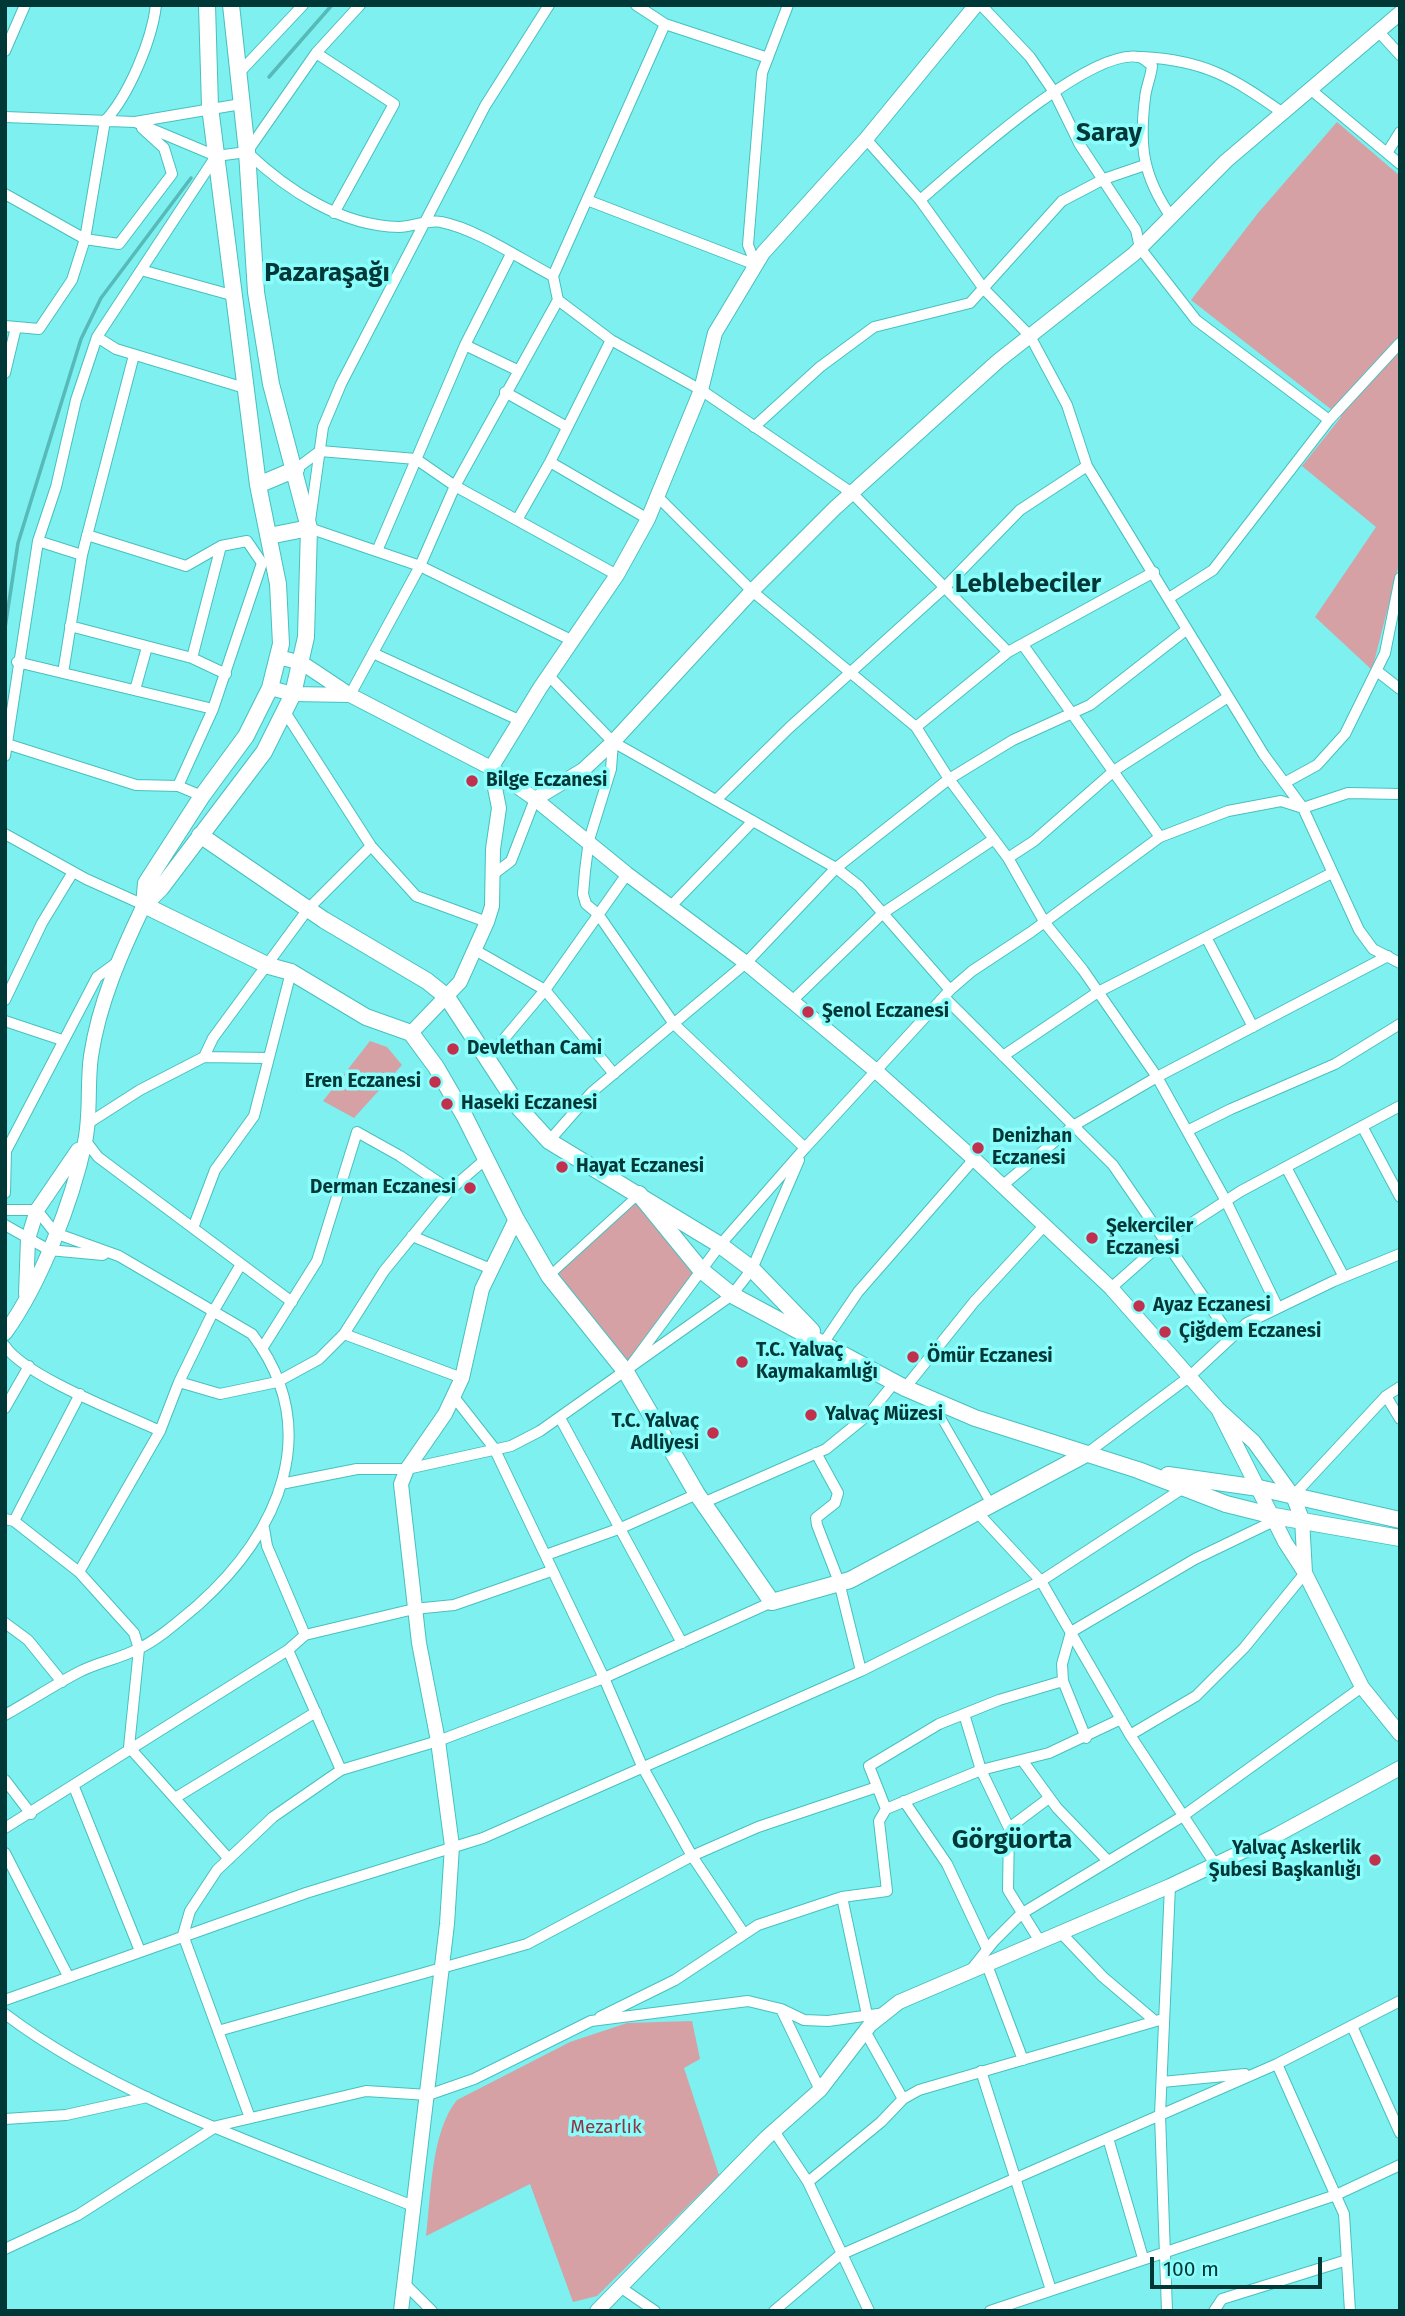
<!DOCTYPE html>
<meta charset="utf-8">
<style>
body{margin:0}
#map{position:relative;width:1405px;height:2316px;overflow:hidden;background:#7df0ef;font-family:"Fira Sans",sans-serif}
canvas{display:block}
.frame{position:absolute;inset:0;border:7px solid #003737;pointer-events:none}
.scale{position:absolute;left:1150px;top:2257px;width:172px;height:32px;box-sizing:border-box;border:4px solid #003737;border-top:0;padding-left:9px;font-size:21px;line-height:24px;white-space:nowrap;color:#003737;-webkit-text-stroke:5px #8bfefc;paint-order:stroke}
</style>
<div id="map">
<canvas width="1405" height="2316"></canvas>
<div class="frame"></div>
<div class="scale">100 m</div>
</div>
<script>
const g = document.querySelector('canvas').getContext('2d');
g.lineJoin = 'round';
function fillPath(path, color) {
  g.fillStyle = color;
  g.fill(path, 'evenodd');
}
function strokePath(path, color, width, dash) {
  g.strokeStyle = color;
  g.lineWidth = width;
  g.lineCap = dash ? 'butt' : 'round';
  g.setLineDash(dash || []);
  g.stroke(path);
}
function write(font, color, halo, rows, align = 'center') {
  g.font = font + ' "Fira Sans",sans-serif';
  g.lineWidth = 7;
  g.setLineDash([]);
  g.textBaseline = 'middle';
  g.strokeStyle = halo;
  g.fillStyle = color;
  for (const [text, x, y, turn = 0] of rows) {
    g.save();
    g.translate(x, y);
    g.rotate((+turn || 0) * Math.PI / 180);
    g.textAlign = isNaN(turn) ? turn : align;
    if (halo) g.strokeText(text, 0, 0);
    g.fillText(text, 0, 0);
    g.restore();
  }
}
const green = new Path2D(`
 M1337,122L1400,176V560L1372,670L1315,617L1376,527L1302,466L1341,417L1191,300L1258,213Z
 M370,1041L387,1047L402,1065L354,1118L323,1101Z
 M639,1194L701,1270L626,1372L549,1276Z
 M692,2021L700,2059L684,2068L719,2175L597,2296L573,2302L530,2184L426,2236C431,2196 431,2131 457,2100L570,2042L627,2023Z`);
const stream = new Path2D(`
 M269,77L332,5
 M5,628L18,543L81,339L101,298L191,178`);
const pedestrian = new Path2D(`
 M549,1276L639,1194
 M933,1404L991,1504`);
const minor = new Path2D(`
 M549,5L485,106L341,384L323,427L309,528L420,566L573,641
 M636,5L665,24L768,58
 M981,5L1030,57L1054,92L1080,145L1136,230L1140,248L1196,320L1329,420L1213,570L1169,598
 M1378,31L1400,55
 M5,51L25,5
 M316,53L394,104L334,213
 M1142,57C1205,60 1233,78 1283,113
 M238,74L303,5
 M1310,89L1400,164
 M5,117L135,122L241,104
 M135,122L216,156L247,152L316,53L360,5
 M866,139L920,200L984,289L1030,336L1067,405L1087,466L1264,755L1303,808L1359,930L1373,949L1400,963
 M247,152C287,190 341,226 399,227C412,227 429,219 441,222C477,229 520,259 553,276
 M1387,153L1400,132
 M5,194L85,239L119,244L172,174L164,148L142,128
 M587,200L756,265
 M920,200C959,167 1089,47 1139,57C1144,58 1148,62 1152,66C1151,77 1146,87 1145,98C1139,147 1143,176 1171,217
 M756,265L748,245L762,73L788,5
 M141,270L235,296
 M558,300L611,340L701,390L852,493L1008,652
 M5,326L39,329L72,280L85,239L105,121C129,95 152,40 156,5
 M97,337L116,349L248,389
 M465,345L517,370
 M5,373L16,327
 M505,392L567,427
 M1329,420L1400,343
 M754,427L820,367L874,327L970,303L1062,201L1104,179L1145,165
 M550,462L648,519
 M296,469L320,451L416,459L455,486L617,575
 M658,497L752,591L916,727L949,779L1008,858L1045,923L1083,970L1157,1077L1226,1201L1278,1308
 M517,520L550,462L611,340
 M87,535L186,566L221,546L247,541L262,563L213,709L178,786
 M38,541L82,555
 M377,551L465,345L511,254
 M70,626L192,658L226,674
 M1023,645L1160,837
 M375,654L521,721
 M192,658L221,546
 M17,662L213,709
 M1377,671L1400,689
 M63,673L82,555L134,355
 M549,676L613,742L836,868L859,886L950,990
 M135,690L147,647
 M350,695L420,566L455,486L558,300L553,276L665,24
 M285,712L371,846L416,896L487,922
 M916,727L1008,652L1154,572
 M613,742L611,769L589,840L585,871L583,894L586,904L598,914L674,1024L805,1148
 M7,744L136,785L178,786L202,796
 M5,756L38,541L56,487L76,400L97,337L216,156
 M1286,782L1317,765L1345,734L1385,653L1400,578
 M716,800L789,728L945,587L1020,510L1087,466
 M5,834L86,879L144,905
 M1008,858L1034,841L1115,770L1228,697
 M495,873L511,861L535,799
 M670,907L753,821
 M1206,937L1253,1027
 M475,950L545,990L614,1074
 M944,997L1113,1165L1231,1337
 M5,1000L42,923L73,872
 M792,1001L883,913L994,839
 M5,1021L62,1040
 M1003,1056L1098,992L1332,873
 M204,1057L213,1038L308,909L371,846
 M488,1058L545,990L627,874
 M87,1124L140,1090L204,1057L268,1058
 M1362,1126L1400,1197
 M1187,1131L1231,1109L1335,1064L1400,1024
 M85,1140L98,1157L292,1302
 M549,1141L592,1092L746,963L836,868L949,779L1013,740L1090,705L1186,630
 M1286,1167L1344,1277
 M1002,1186L1073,1126L1157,1077L1388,956
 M5,1193L6,1151L97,977L116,963
 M5,1210H37L55,1233L119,1256L252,1334C325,1430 279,1533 198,1605C180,1620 159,1639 138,1649C119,1659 98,1662 79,1672C54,1685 30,1701 5,1715
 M5,1225L49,1250L103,1255
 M193,1228L215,1170L254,1116L291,972
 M412,1236L491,1269
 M1111,1288L1164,1241L1241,1191L1400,1106
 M344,1334L462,1378
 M824,1342L858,1292L974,1159
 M5,1346C26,1377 124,1414 160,1431
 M263,1347L317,1261L357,1132L400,1156L450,1190
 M626,1372L720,1245L805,1148L950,990L972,971L1031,932L1160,837L1228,811L1281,801L1303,808L1348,793L1400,794
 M179,1382L220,1394L277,1382L319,1359L344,1334L384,1271L450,1190L487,1158
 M905,1388L974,1302L1044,1226
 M1386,1396L1400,1419
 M454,1397L494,1448L604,1678L642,1766L692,1856L743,1932
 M5,1408L29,1366
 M560,1418L682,1643
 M816,1453L838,1493L835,1503L816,1518L817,1525L839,1582L861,1671
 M1086,1454L1189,1377L1247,1323L1334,1281L1400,1254
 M281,1484L357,1469H407L511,1446L540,1431L732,1295L752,1269L799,1160
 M1293,1496L1386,1396L1400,1387
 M703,1503L826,1449L869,1414L894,1383
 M977,1512L1041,1581L1130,1735L1215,1864
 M5,1519L14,1521L79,1572L134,1633L139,1649L129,1747L229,1859
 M14,1521L80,1394
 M264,1528L267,1546L305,1635
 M546,1555L621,1528L697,1494
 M79,1572L160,1431L179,1382L213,1312L241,1264
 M5,1623L28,1640L62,1682
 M288,1650L341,1770
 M964,1714L981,1770L1009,1828L1008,1890L1041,1943
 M1130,1735L1196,1696L1244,1648L1305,1573
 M1086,1738L1063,1681L1062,1664L1071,1632L1195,1559L1276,1520
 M1022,1760L1057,1808L1108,1861
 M5,1780L31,1814
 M74,1787L140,1951
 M175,1798L316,1712
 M904,1801L947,1864L987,1949
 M886,1809L981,1770L1049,1753L1121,1719
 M5,1828L288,1650L305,1635L414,1609L454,1605L551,1571
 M1009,1828L1049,1798
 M5,1853L68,1976
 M842,1897L867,2015
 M1062,1934L1103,1977L1155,2021
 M987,1965L1023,2060
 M970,1971L994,1941L1021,1914L1183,1816L1362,1687
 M5,2000L306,1893L483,1838L861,1671L1041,1581L1185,1487
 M781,2009L820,2090
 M5,2014C120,2101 280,2152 413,2206
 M600,2017L675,1980L758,1925L842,1897L887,1891L879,1821L886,1809L869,1766L939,1724L999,1700L1063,1681
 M1352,2026L1400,2133
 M218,2031L527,1944L692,1856L758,1827L877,1787
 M865,2031L903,2099
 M1277,2064L1344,2214L1350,2311
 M981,2071L1051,2290
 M1162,2082L1245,2074
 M250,2118L183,1935L190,1911L217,1870L273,1817L341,1770L438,1741L604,1678L772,1602
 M5,2119L66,2115L147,2097
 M774,2131L808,2182L869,2311
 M1108,2138L1143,2258
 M808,2182L881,2122L903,2099L919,2090L1163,2019
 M5,2249L78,2215L217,2126L366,2091L428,2095L474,2079L591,2021L748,2001L781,2009L804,2020L828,2021L885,2013
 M404,2283L432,2311
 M620,2287L655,2311
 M774,2311L840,2255L1277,2064L1400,2001
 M990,2311L1336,2195L1400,2165
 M1167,2311L1160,2115L1170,1886
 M1214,2311L1222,2299L1347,2260`);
const tertiary = new Path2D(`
 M270,688L293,694L350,695L302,663L278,657
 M350,695L491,768L535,799L627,874L746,963L876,1071L974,1159L1111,1288L1218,1409L1254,1442L1293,1496L1302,1519L1305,1573L1285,1542L1218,1409
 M535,799L583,770L613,742L752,591L835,508L998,361L1134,254L1226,161L1400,13
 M411,1033L460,982L487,922L492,906L493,849L499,808L491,768L540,688L617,575L648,519L701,390L715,333L763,253L866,139L976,5
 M26,1294L28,1239L37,1210L78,1150
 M5,1333C41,1283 72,1202 85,1142C91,1114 87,1084 91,1056C99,1003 121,953 144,905
 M1305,1573L1362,1687L1400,1734
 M401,2311L447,1924L452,1846L438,1741L419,1643L401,1484L407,1469L445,1414L462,1378L482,1289L516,1219
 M597,2311L766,2138L820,2090L870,2025L899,2002L1170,1886L1275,1836L1400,1768`);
const secondary = new Path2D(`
 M258,485L296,469
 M269,536L309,528
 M200,835L324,920L427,981L447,997L520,1109L549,1141L720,1245L752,1269L812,1331
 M144,905L269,966L291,972L366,1017L411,1033L436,1067L465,1117L516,1219L549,1276L626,1372L697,1494L772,1602L850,1580L1086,1454
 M144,905L161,888L264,752L293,694L306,637L309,528L271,384L256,292L247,152L231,5
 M144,905L146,883L202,796L246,736L270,688L281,644L278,584L258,485L210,107L207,5
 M639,1194L701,1270L732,1295L905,1388L975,1418L1138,1470L1226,1504L1274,1516L1400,1538
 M1168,1475L1259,1488L1400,1520`);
const markers = [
 [472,781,7,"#c1314e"],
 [808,1012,7,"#c1314e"],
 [453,1049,7,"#c1314e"],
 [435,1082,7,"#c1314e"],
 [447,1104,7,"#c1314e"],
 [978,1148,7,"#c1314e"],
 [562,1167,7,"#c1314e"],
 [470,1188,7,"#c1314e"],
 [1092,1238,7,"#c1314e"],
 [1139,1306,7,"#c1314e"],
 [1165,1332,7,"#c1314e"],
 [913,1357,7,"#c1314e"],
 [742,1362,7,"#c1314e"],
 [811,1415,7,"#c1314e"],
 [713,1433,7,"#c1314e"],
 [1375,1860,7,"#c1314e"]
];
const poiNames = [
 ["Bilge Eczanesi",486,781],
 ["Şenol Eczanesi",822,1012],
 ["Devlethan Cami",467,1049],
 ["Eren Eczanesi",421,1082,"right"],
 ["Haseki Eczanesi",461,1104],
 ["Denizhan",992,1137],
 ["Eczanesi",992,1159],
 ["Hayat Eczanesi",576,1167],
 ["Derman Eczanesi",456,1188,"right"],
 ["Şekerciler",1106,1227],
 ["Eczanesi",1106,1249],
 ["Ayaz Eczanesi",1153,1306],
 ["Çiğdem Eczanesi",1179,1332],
 ["T.C. Yalvaç",756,1351],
 ["Kaymakamlığı",756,1373],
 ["Ömür Eczanesi",927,1357],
 ["Yalvaç Müzesi",825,1415],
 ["T.C. Yalvaç",699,1422,"right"],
 ["Adliyesi",699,1444,"right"],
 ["Yalvaç Askerlik",1361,1849,"right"],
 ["Şubesi Başkanlığı",1361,1871,"right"]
];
const parkNames = [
 ["Mezarlık",606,2128]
];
const districtNames = [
 ["Saray",1109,134],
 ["Pazaraşağı",327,274],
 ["Leblebeciler",1028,585],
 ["Görgüorta",1012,1841]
];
fillPath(green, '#d6a1a5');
strokePath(stream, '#57b9b8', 3.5);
strokePath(pedestrian, '#48c0bf', 10);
strokePath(minor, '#48c0bf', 12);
strokePath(tertiary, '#48c0bf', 16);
strokePath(secondary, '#48c0bf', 18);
strokePath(pedestrian, '#fff', 8);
strokePath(minor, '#fff', 10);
strokePath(tertiary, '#fff', 14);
strokePath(secondary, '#fff', 16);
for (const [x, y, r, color] of markers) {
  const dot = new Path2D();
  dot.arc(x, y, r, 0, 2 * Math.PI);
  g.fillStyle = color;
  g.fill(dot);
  strokePath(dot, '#8bfefc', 2.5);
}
write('bold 19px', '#003737', '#8bfefc', poiNames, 'left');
write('19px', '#8e3442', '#8bfefc', parkNames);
write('bold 26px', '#003737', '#8bfefc', districtNames);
</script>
